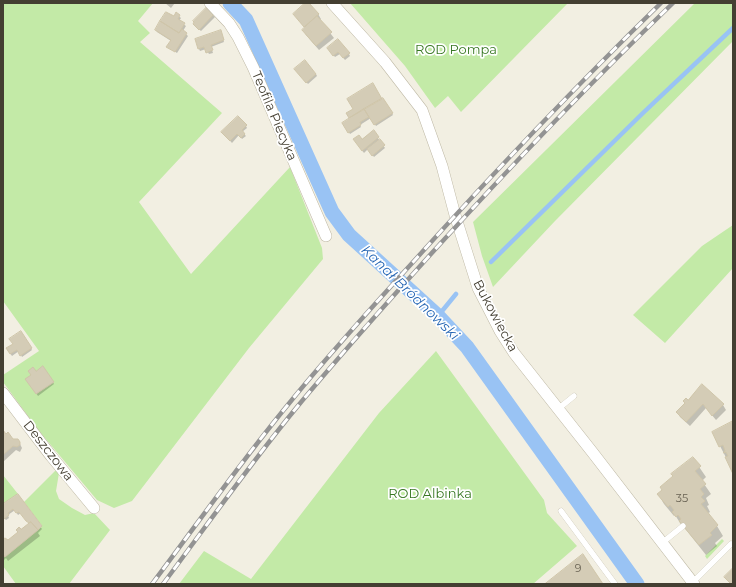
<!DOCTYPE html>
<meta charset="utf-8">
<style>
body{margin:0}
#map{position:relative;width:736px;height:587px;overflow:hidden;background:#f2efe2;font-family:Montserrat,sans-serif}
canvas{display:block}
.frame{position:absolute;inset:0;border:4px solid #443f32;pointer-events:none}
</style>
<div id="map">
<canvas width="736" height="587"></canvas>
<div class="frame"></div>
</div>
<script>
const g = document.querySelector('canvas').getContext('2d');
g.lineJoin = 'round';
function fillPath(path, color) {
  g.fillStyle = color;
  g.fill(path, 'evenodd');
}
function strokePath(path, color, width, dash) {
  g.strokeStyle = color;
  g.lineWidth = width;
  g.lineCap = dash ? 'butt' : 'round';
  g.setLineDash(dash || []);
  g.stroke(path);
}
function write(font, color, halo, rows, align = 'center') {
  g.font = font + ' Montserrat,sans-serif';
  g.lineWidth = 3.5;
  g.setLineDash([]);
  g.textBaseline = 'middle';
  g.strokeStyle = halo;
  g.fillStyle = color;
  for (const [text, x, y, turn = 0] of rows) {
    g.save();
    g.translate(x, y);
    g.rotate((+turn || 0) * Math.PI / 180);
    g.textAlign = isNaN(turn) ? turn : align;
    if (halo) g.strokeText(text, 0, 0);
    g.fillText(text, 0, 0);
    g.restore();
  }
}
const green = new Path2D(`
 M3,3H153L138,21L150,33L140,42L222,113L139,202L191,274L290,167L322,248L323,259L249,348L132,501L114,508L97,500L39,431L3,382V375L39,351L3,301Z
 M350,3H568L461,112L448,96L435,108L405,66Z
 M695,3H733V41L555,221L493,287L482,256L473,222Z
 M733,225V268L665,343L633,315L702,246Z
 M436,351L544,500L547,513L577,546L533,584H179L204,551L251,579L379,413Z
 M56,470L59,473L56,491L59,499L72,508L85,515L94,513L110,530L69,584H16L3,566V558L42,526L24,502Z
 M3,475L18,494L3,504Z
 M722,539L724,541L707,559L705,556Z`);
const shadow = new Path2D(`
 M165,3H175L171,8Z
 M307,3L318,14L321,19L320,20L334,38L319,50L306,35L303,30L305,28L294,14Z
 M207,9L215,17L201,31L195,26Z
 M176,14L181,18L179,21L186,26L183,31L188,36L177,53L168,47L171,41L157,32L156,30L174,17Z
 M221,33L224,42L211,47L213,53L209,54L206,49L200,51L199,49Z
 M330,51L349,54L350,56L345,60L340,54L335,57Z
 M297,71L316,74L317,76L308,84Z
 M383,99L393,115L376,126L371,118L360,125L361,127L350,134L343,124L351,119L348,113H355V116Z
 M246,126L247,128L242,132L246,136L242,139L239,135L232,143L224,134Z
 M373,131L385,148L374,157L368,149L364,153L355,141L361,140Z
 M21,333L32,350L22,357L19,351L12,356L7,349L14,345Z
 M43,368L54,384L38,396L27,379Z
 M688,401L723,405L726,410L716,420L706,408L690,426L680,417L677,412Z
 M733,422V471L720,446Z
 M3,432L13,440L19,442L22,448L20,452L16,450L3,462Z
 M693,458L706,477L702,481L711,494L706,498L709,505L707,506L710,512L707,514L717,526L723,536L715,543L717,546L706,555L683,526H682L675,515L674,516L664,504L658,494Z
 M17,496L42,529L38,533L40,536L8,561L6,558L3,561V541L7,542L30,524L21,513L18,515L15,510L8,515L9,518L6,520L4,518H3V506Z`);
const stream = new Path2D(`
 M491,262L644,112L733,28
 M438,316L456,294`);
const canal = new Path2D(`
 M230,3L246,20L332,212L349,235L438,316L467,347L637,584`);
const building = new Path2D(`
 M305,3H309L319,14L304,27L293,14Z
 M207,7L214,14L199,30L193,24L194,22L193,21Z
 M166,12L174,16L176,12L180,15L178,19L185,23L179,33L160,21Z
 M317,16L332,32L316,46L302,30Z
 M160,21L179,33L182,29L187,33L175,52L166,47L171,40L155,30Z
 M221,30L224,40L211,45L213,50L206,53L204,47L198,49L195,39Z
 M338,39L350,53L343,58L338,52L333,56L327,48Z
 M305,60L316,74L306,83L294,69Z
 M373,83L382,99L349,118L346,113L353,109L347,99Z
 M383,98L393,113L374,125L364,109Z
 M364,109L369,117L360,122L361,125L348,133L342,123Z
 M238,116L247,125L242,130L245,134L241,138L237,134L230,141L221,132Z
 M374,130L379,137L362,151L353,139L359,135L362,139Z
 M380,139L385,145L372,156L367,149Z
 M21,331L32,348L20,356L17,350L10,354L6,348L13,344L9,339Z
 M43,366L54,382L36,394L25,379L31,375L28,371L33,367L36,371Z
 M702,384L724,404L712,416L703,404L686,422L676,412L685,403L683,401L686,398L688,400Z
 M733,421V474L725,457L728,456L726,452L723,453L725,451L723,445L719,447L712,432Z
 M3,430L6,434L8,432L13,439H18L20,442V445L17,447L13,446L3,455Z
 M693,457L701,466L695,471L706,484L700,489L704,494L701,497L705,501L701,504L718,525L710,533L712,535L699,545L679,521L681,519L678,515L676,517L672,512L674,510L670,505L668,507L657,494L662,490L660,487L673,476L671,474Z
 M18,494L42,526L38,530L31,522L29,523L26,521L19,512L16,513L13,509L8,513L9,515L4,519L3,517V504Z
 M31,522L38,530L5,557L3,554V539L5,538L8,540L18,532L16,530L19,527L21,529Z
 M583,554L603,584H545Z
 M733,568V584H731L724,577Z`);
const lane = new Path2D(`
 M558,409L574,396
 M561,511L615,584
 M662,543L683,526
 M693,582L731,544`);
const street = new Path2D(`
 M210,3L229,23L238,37L253,67L326,236
 M332,3L385,62L422,110L442,166L455,215L478,288L500,331L514,353L593,453L694,584
 M3,393L51,456L94,508`);
const rail = new Path2D(`
 M152,584C198,523 242,460 291,401C330,353 372,307 414,261C494,172 576,86 661,3
 M163,584C207,525 250,464 297,407C340,355 385,305 430,255C508,169 589,84 673,3`);
const numberNames = [
 ["35",682,499],
 ["9",578,569]
];
const parkNames = [
 ["ROD Pompa",456,50],
 ["ROD Albinka",430,494]
];
const streetNames = [
 ["Teofila Piecyka",274,116,67],
 ["Bukowiecka",495,316,62],
 ["Deszczowa",48,451,52]
];
const waterNames = [
 ["Kanał Bródnowski",410,293,44]
];
fillPath(green, '#c3eaa7');
fillPath(shadow, '#0003');
strokePath(stream, '#99c3f4', 4.5);
strokePath(canal, '#99c3f4', 15);
fillPath(building, '#d4ccb6');
strokePath(building, '#cfc5a9', 1);
strokePath(lane, '#beb8a4', 6);
strokePath(street, '#beb8a4', 12);
strokePath(lane, '#fff', 5.5);
strokePath(street, '#fff', 11);
strokePath(rail, '#939393', 4.5);
strokePath(rail, '#fff', 3, [9]);
write('11px', '#686253', null, numberNames);
write('13px', '#387823', '#fff', parkNames);
write('13px', '#443f32', '#fff', streetNames);
write('italic 14px', '#2666b4', '#fff', waterNames);
</script>
